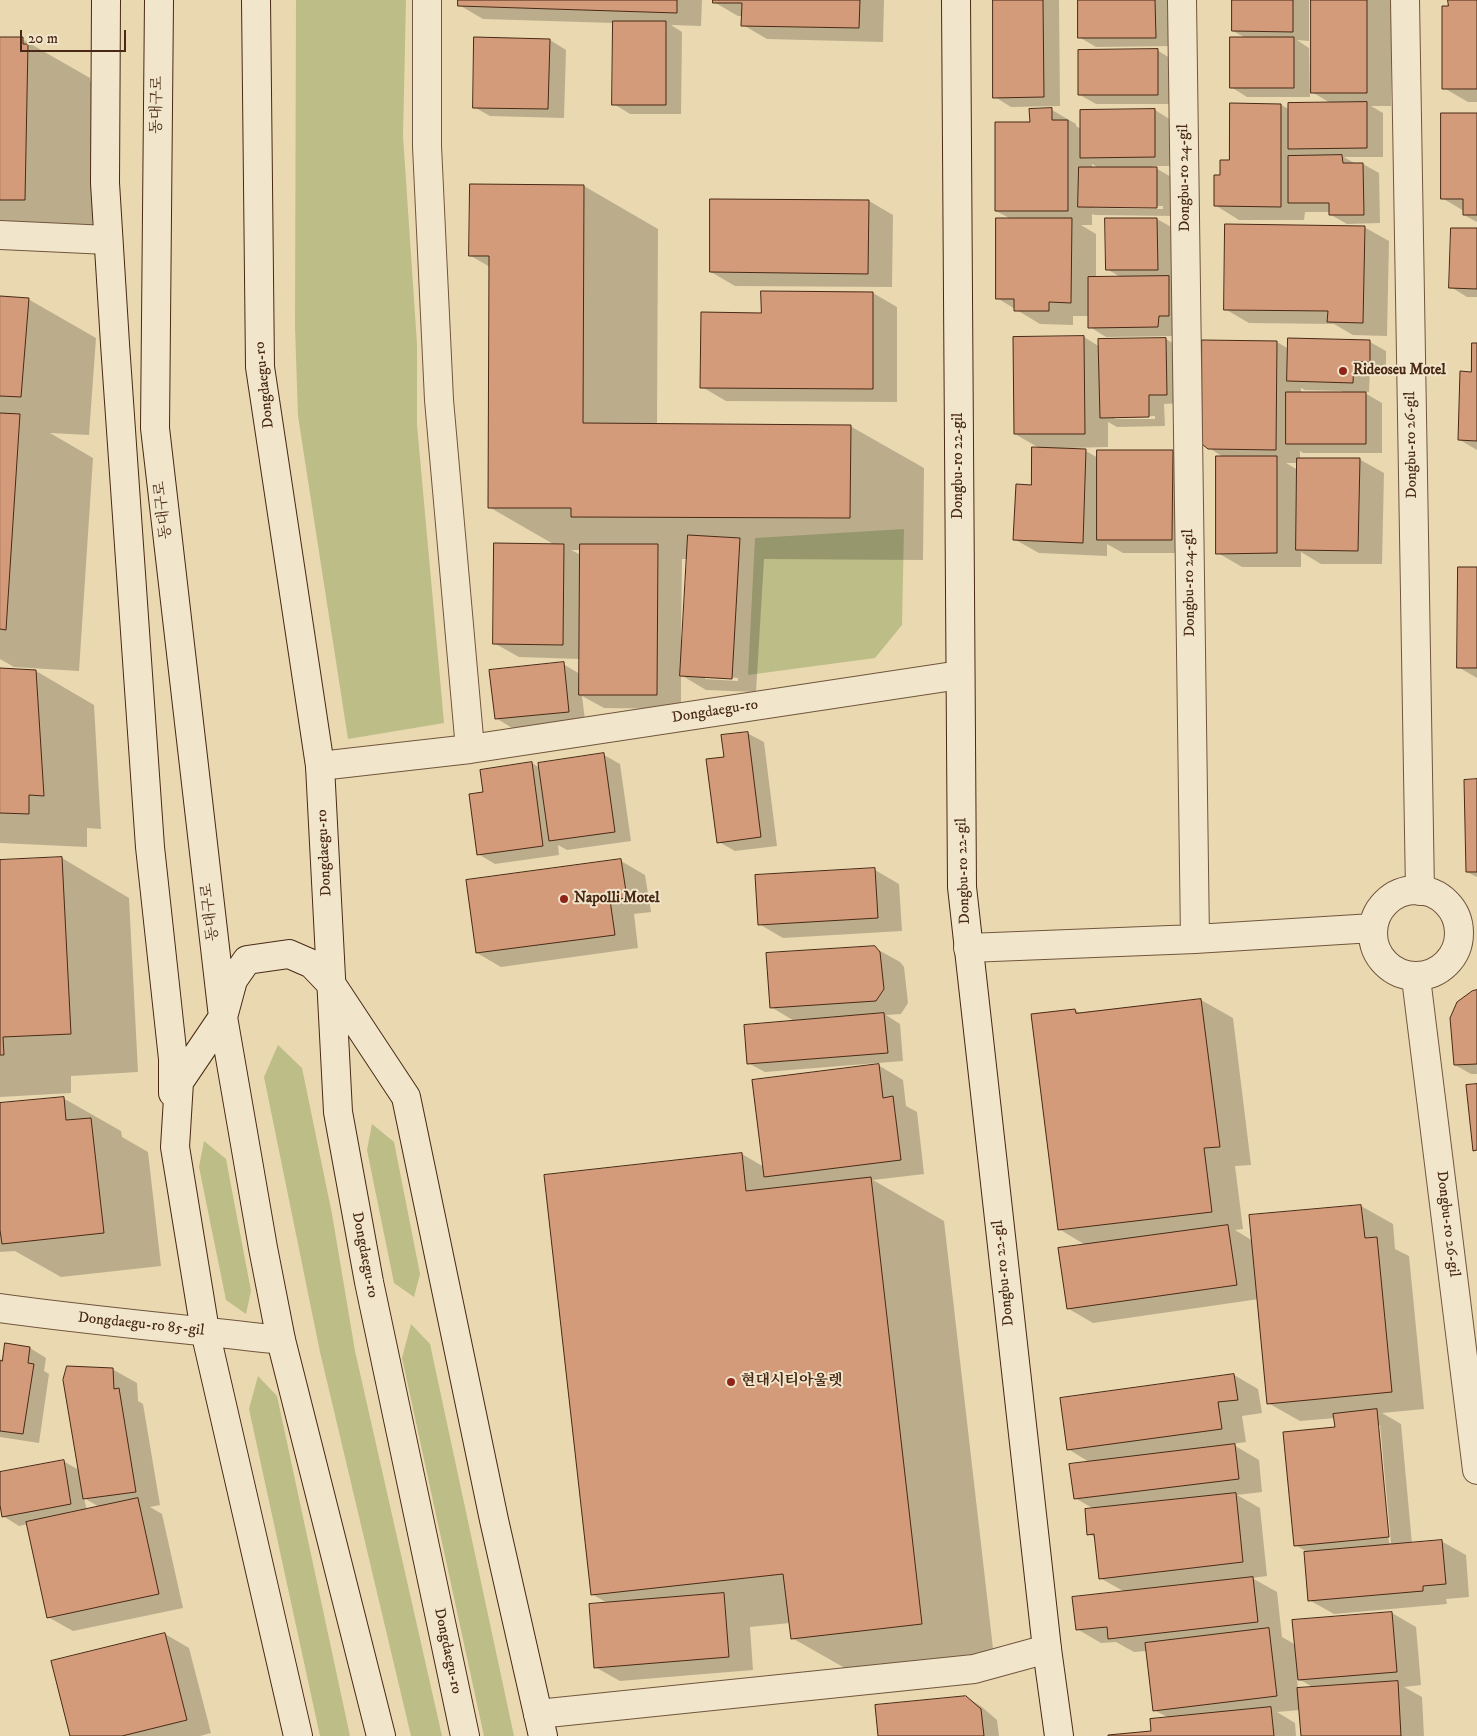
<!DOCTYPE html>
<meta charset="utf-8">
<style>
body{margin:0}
#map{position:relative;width:1477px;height:1736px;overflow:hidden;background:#ead8b0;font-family:"IM FELL DW Pica",serif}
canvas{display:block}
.scale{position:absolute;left:20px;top:30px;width:106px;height:22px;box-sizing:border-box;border:2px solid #492915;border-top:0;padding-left:6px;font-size:15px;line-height:18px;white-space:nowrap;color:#492915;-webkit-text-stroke:4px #f1e6cc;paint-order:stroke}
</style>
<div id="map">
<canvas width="1477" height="1736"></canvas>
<div class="scale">20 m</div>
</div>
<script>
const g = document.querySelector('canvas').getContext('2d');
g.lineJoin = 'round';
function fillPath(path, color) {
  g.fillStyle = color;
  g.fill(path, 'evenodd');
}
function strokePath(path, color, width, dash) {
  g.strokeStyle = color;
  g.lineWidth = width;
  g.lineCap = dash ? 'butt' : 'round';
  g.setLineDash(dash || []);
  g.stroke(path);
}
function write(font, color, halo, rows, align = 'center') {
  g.font = font + ' "IM FELL DW Pica","Noto Serif KR",serif';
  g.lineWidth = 4;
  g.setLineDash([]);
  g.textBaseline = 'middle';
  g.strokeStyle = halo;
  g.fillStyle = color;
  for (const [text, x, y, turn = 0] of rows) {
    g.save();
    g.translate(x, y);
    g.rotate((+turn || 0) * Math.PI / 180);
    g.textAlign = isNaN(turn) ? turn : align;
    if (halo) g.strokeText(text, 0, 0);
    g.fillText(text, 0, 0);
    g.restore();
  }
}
const green = new Path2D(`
 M296,0H406L403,136L417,344V425L444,723L348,739L298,416L295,327Z
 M904,529L902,625L875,658L748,675L755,538Z
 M278,1045L302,1068L332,1214L355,1351L442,1736H411L320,1352L264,1077Z
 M372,1124L394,1142L420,1274L414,1297L394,1283L367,1150Z
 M204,1141L226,1159L251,1291L246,1314L226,1300L199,1167Z
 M411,1324L430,1344L514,1736H484L402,1358Z
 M258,1376L277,1396L350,1736H320L249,1409Z`);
const shadow = new Path2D(`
 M459,0H702L701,26L671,25L682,32L681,114H630L614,104V23L483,19L459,5Z
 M714,0H884L883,42L767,39L743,25V16H738L714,2Z
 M994,0H1059L1060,106L1011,107L995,97Z
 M1079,0H1171L1172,46L1096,47L1079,37Z
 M1233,0H1309V41L1297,40L1309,48L1310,97H1247L1231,87L1246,38L1233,31Z
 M1312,0H1391V106H1371L1383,113V157H1344L1356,164H1363L1379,173L1380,223L1347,224L1331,215L1330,212H1305L1304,220H1239L1215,205L1221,176L1230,162L1231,105H1281L1289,109L1332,104L1312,92Z
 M1449,0H1477V102H1468L1444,88Z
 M0,38L22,39L90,78V81L95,84L92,239L0,237Z
 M550,40L566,50L564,118L490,116L474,107Z
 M1157,50L1173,60L1174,104H1096L1080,95Z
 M1052,110L1076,124V126L1081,129L1155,110L1171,120V166H1152L1173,178V216L1095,215L1092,214V225H1081L1096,234V278H1122L1107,269L1106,219H1157L1173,228V278H1170L1185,287L1174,336L1106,337L1090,327L1089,316H1073V325L1040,324L997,298L1011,219L996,211L1031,123ZM1092,164L1099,168H1092ZM1094,206H1163V209L1094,208Z
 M1477,114V222L1464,215V211L1442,198Z
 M471,186H584L658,229L657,425L850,426L924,468L923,560L764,559L756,692L706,690L681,675V709L604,708L582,696L585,720L512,728L496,718L563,664L580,674V659L519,657L494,643L555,545L489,507L490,267L471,256ZM571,550H581V555ZM682,559H688L683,641H681ZM705,676L738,678V681L705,679Z
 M869,201L893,215L892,287L735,286L711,272Z
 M1364,227L1389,241L1387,336L1353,335L1334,324L1249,323L1225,309Z
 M1477,229V297H1467L1451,287Z
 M762,293H873L897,307V402L726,401L702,387L763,314Z
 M0,297L28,299L96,338L89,435L50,433L93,458L79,671L14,667L0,659Z
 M1084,337L1100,347L1166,339L1182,349L1183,403L1164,404L1165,426L1117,427L1108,422V447L1067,448V450L1086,451L1098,458L1172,451L1197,465L1196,553H1123L1107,544V556L1039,553L1014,539L1032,486L1041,449L1015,434ZM1155,416V419H1115V417Z
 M1277,342L1289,349L1370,342L1386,351V370H1370L1369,392H1363L1382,403V453H1303L1300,451V459H1359L1384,473L1382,564H1321L1301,552V567H1242L1218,553L1225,458L1209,448ZM1301,388L1305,390L1342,391V393H1301ZM1286,463H1298V470Z
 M1477,344V450L1460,440Z
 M1477,568V678L1458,667Z
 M0,669L36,671L94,705L101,829L87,828V847L0,843Z
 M747,733L764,742L777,846L735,851L719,842L725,758Z
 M604,755L620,764L631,841L567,850L558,845L559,855L495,864L478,854L484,793L532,763L540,768Z
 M1477,781V877L1467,872Z
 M62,858L129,898L138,1072L71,1076V1093L0,1097V862Z
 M621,861L645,875L651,912L634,914L638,948L501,967L477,953Z
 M875,870L899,884L902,931L783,938L759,924Z
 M875,948L900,962L904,967L908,1003L901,1014L886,1015L900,1024L903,1061L765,1072L748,1063L796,1022L771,1007Z
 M1477,991V1074H1471L1455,1065Z
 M1201,1000L1233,1018L1251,1165L1235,1166L1243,1229L1235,1230L1253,1241L1251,1216L1361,1206L1393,1224L1395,1249L1409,1256L1424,1409L1382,1413L1401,1424L1412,1544L1441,1541L1466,1555L1469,1597L1446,1599L1447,1604L1334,1614L1309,1600V1553L1295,1545L1336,1428L1335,1418L1300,1421L1268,1403L1259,1299L1093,1323L1069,1309L1087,1246L1059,1229L1075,1010L1082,1014ZM1377,1425H1380L1391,1543H1389Z
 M878,1065L903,1080L906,1106L917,1112L924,1174L873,1180L944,1221L995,1666L866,1680L792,1638L790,1623L750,1627L753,1670L620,1681L595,1667L609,1604L592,1594L742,1154L764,1167Z
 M63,1098L121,1131L122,1137L148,1152L161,1266L61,1277L15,1251L0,1252V1105Z
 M30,1348L46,1358L44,1371L49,1374L39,1443L0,1437V1362H3Z
 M112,1369L137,1383L138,1401L143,1404L160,1505L150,1507L162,1514L183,1608L73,1631L48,1617L28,1524L19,1526L3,1516L0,1498V1473L63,1461L79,1470ZM84,1498L101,1508L87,1511Z
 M1234,1375L1258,1389L1262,1413L1242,1416L1246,1442L1232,1444L1259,1460L1262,1492L1237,1495L1260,1508L1267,1576L1252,1578L1277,1592L1282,1637L1296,1645L1392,1613L1416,1627L1421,1685L1404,1687L1422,1697L1424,1736H1302L1300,1710L1277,1712L1295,1723L1296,1736H1109L1153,1732L1169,1718L1154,1710L1147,1651L1134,1652L1116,1642L1101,1643L1077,1629L1125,1592L1100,1578L1096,1538L1089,1534L1094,1509L1075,1498L1091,1463L1068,1449ZM1297,1679L1304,1682L1314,1688L1298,1689Z
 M165,1634L189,1648L211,1733L200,1736H72Z
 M966,1697L982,1707L997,1720L999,1736H880Z`);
const building = new Path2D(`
 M458,0H677V13L458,6Z
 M713,0H860L859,28L741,26L742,3H713Z
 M993,0H1043L1044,97L993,98Z
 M1078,0H1155L1156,38H1078Z
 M1232,0H1293V32L1232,31Z
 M1311,0H1367V93H1311Z
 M1448,0H1477V89H1442V6H1448Z
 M613,21H666V105H612Z
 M0,37H23V44H28L25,200H0Z
 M474,37L550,39L548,109L473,108Z
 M1230,37H1294V88H1230Z
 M1158,49V95H1078V50Z
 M1367,102V148L1288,149V103Z
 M1230,103L1281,104V207L1214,206V175H1220V160H1229Z
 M1052,108V120H1068V211H995V122H1030L1029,109Z
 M1155,109V157L1080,158V110Z
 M1441,113H1477V215H1463V199H1441Z
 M1342,155L1343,163H1363L1364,215H1329V203H1288V156Z
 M1079,167H1157V208L1078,207Z
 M470,184L584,185L583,423L851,425L850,518L571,517V508H488L489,256H469Z
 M710,199L869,200L868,274L710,272Z
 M996,218H1072L1071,303L1049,302V311H1014V299H996Z
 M1105,218H1157L1158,270H1106Z
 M1225,224L1365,226L1363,323L1327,322L1328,311L1224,310Z
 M1451,228H1477V289L1449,288Z
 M1169,276V316H1159L1158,327L1088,328V277Z
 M761,291L873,292V389L700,388L701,312L761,313Z
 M0,296L29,298L21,397L0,396Z
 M1084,336L1085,434H1014L1013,337Z
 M1166,338L1167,395H1149V417L1100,418L1098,339Z
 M1288,338L1370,340V362L1354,361L1353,383L1287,381Z
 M1202,340L1277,341L1276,450L1208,449L1202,444Z
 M1472,343H1477V441L1458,440L1460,371L1471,372Z
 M1286,392H1366V444H1286Z
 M0,413L20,414L6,630L0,629Z
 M1032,447L1086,449L1083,543L1013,540L1016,484L1031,485Z
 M1097,450H1173L1172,540H1097Z
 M1216,456H1277V553L1216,554Z
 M1297,458H1360L1358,551L1296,550Z
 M688,535L740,538L732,679L680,676Z
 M494,543L564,544L563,645L493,644Z
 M580,544H658L657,695H579Z
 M1458,567H1477V668H1457Z
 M564,662L569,712L495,719L489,670Z
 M0,668L36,670L44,796L29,795V814L0,813Z
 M748,732L761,837L717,843L706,759L724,757L721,735Z
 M604,753L615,832L549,841L538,763Z
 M532,762L543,846L477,855L469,794L483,792L480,770Z
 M1477,779V872H1466L1464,780Z
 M62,857L71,1034L3,1037L4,1055H0V860Z
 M621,859L627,898L610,900L615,935L476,953L466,880Z
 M875,868L878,918L758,925L755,875Z
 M875,946L880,952L884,989L876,1001L770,1008L766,953Z
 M1477,990V1064L1454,1065L1450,1018L1457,1002L1472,991Z
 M1201,999L1220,1147L1204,1148L1212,1212L1058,1230L1031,1014L1075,1009L1076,1013Z
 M884,1013L888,1053L747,1064L744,1025Z
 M879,1064L883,1098L893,1096L901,1160L764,1177L752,1080Z
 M1477,1084V1150L1473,1151L1466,1085Z
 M64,1097L66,1120L91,1118L104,1233L2,1244L0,1230V1103Z
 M742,1153L746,1191L871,1177L922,1624L791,1639L783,1574L591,1595L544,1175Z
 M1361,1205L1365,1238L1377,1237L1392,1392L1267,1404L1249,1215Z
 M1228,1225L1237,1285L1067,1309L1058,1248Z
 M5,1343L30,1347L28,1363L34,1364L23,1434L0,1431V1360L2,1361Z
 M67,1366L113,1368L114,1389L119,1388L136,1492L83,1499L63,1380Z
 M1234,1374L1238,1400L1218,1402L1222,1429L1067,1450L1060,1398Z
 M1377,1409L1389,1537L1294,1546L1283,1432L1335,1427L1333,1414Z
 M1235,1444L1239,1479L1074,1499L1069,1464Z
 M64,1460L71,1504L2,1517L0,1505V1472Z
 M1236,1493L1243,1562L1099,1579L1094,1534L1087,1535L1085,1509Z
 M138,1498L159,1594L47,1618L26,1522Z
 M1442,1540L1446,1584L1423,1586V1591L1308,1601L1304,1552Z
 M1253,1577L1258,1622L1108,1639L1107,1627L1076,1630L1072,1597Z
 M724,1593L729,1657L594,1668L589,1604Z
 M1392,1612L1397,1672L1298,1680L1292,1620Z
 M1269,1628L1277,1696L1153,1711L1145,1643Z
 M165,1633L187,1720L122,1736H70L51,1661Z
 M1398,1681L1401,1736H1301L1297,1688Z
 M966,1696L981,1709L984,1736H878L875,1705Z
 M1271,1707L1274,1736H1108V1735L1151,1731L1150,1719Z`);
const minor = new Path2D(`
 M427,0V146L439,400L470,749
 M1182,0L1195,939
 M1405,0L1420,891
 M0,235L108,240
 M320,766L470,749L960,675
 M1373 933a43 43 0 1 1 86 0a43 43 0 1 1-86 0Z
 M968,948L1195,939L1373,928
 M1416,978L1477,1470
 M0,1308C94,1321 187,1329 281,1340
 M538,1714L974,1669L1047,1649`);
const secondary = new Path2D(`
 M106,0L105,183L115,344L150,847L173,1059V1093
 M159,0L155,428L223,1017L263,1248L281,1340L381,1736
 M256,0L260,367L320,766L338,1112L369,1282L465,1736
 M956,0L962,887L1047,1649L1059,1736
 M298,1736L205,1331L175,1147L179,1082L223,1017L233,980L247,960L289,954L312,964L332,985L406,1097L494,1520L543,1736`);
const markers = [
 [1343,371,5,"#8f2418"],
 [564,899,5,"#8f2418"],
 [731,1382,5,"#8f2418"]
];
const streetNames = [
 ["동대구로",158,105,-89],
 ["Dongbu-ro 24-gil",1185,178,-91],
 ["Dongdaegu-ro",265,385,-96],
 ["Dongbu-ro 26-gil",1412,445,-91],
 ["Dongbu-ro 22-gil",959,466,-90],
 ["동대구로",164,510,-97],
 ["Dongbu-ro 24-gil",1190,583,-91],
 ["Dongdaegu-ro",715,712,-9],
 ["Dongdaegu-ro",325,853,-93],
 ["Dongbu-ro 22-gil",964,871,-92],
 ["동대구로",211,912,-97],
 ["Dongbu-ro 26-gil",1447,1224,83],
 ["Dongdaegu-ro",364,1255,79],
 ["Dongbu-ro 22-gil",1004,1273,-96],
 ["Dongdaegu-ro 85-gil",141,1325,6],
 ["Dongdaegu-ro",447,1651,78]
];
const poiNames = [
 ["Rideoseu Motel",1353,371],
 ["Napolli Motel",574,899],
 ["현대시티아울렛",741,1382]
];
fillPath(green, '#bcbd87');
fillPath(shadow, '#0003');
fillPath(building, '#d39b79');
strokePath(building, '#492915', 1);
strokePath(minor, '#71553c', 30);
strokePath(secondary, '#492915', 30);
strokePath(minor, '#f1e6cc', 28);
strokePath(secondary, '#f1e6cc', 28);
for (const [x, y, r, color] of markers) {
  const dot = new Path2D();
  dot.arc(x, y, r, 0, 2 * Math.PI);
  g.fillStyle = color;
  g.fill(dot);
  strokePath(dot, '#f1e6cc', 2);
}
write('15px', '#492915', '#f1e6cc', streetNames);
write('bold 15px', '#492915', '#f1e6cc', poiNames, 'left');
</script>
